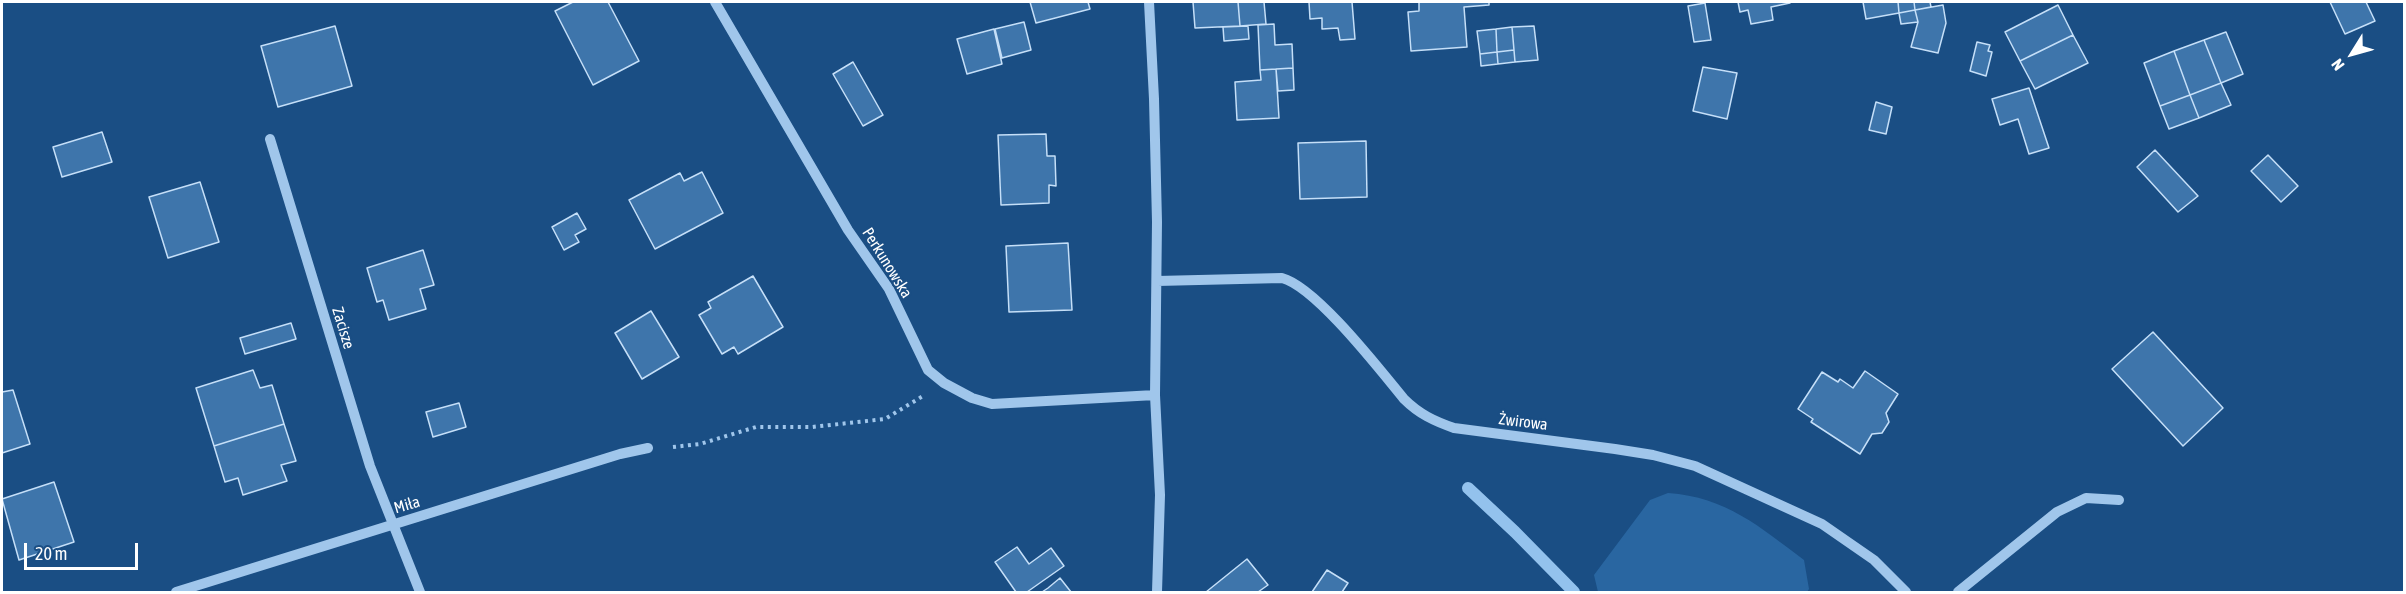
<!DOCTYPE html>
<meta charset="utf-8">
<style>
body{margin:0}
#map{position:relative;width:2406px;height:594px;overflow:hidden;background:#1a4e84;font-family:"Asap Condensed",sans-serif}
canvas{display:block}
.frame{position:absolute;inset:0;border:3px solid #fff;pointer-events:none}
.north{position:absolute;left:2322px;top:24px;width:60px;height:60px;-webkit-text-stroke:4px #1a4e84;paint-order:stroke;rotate:233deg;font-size:16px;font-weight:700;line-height:24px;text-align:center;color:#fff}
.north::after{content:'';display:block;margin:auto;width:21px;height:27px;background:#fff;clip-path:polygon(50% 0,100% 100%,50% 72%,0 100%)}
.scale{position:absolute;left:24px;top:543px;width:114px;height:27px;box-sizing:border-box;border:3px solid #fff;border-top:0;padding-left:8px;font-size:18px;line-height:21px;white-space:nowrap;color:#fff;-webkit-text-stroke:4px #1a4e84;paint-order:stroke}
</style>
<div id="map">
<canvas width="2406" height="594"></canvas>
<div class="frame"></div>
<div class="north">N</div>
<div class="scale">20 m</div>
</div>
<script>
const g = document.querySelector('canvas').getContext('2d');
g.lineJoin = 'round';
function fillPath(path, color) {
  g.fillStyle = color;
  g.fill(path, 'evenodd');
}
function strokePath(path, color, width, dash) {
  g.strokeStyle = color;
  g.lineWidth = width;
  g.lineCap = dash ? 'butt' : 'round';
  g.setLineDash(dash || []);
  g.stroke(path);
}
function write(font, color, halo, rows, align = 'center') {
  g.font = font + ' "Asap Condensed",sans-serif';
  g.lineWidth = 4.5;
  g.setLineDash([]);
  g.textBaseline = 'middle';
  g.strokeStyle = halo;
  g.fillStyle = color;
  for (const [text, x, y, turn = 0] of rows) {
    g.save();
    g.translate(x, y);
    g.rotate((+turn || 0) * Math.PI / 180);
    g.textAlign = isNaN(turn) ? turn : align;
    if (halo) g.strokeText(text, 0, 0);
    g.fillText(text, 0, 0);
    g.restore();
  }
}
const green = new Path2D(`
 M1668,493C1726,497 1760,527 1804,560L1809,589L1807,592H1598L1594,575L1650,500Z`);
const stream = new Path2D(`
 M1468,488L1515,532L1574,592`);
const building = new Path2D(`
 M573,2H608L639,61L593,85L555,11Z
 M1030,2H1088L1090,9L1036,23Z
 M1193,2H1238L1240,26L1195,28Z
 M1238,2H1264L1266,24L1240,26Z
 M1309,2H1352L1355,39L1340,40L1338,28L1322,29V18L1310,19Z
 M1419,2H1489V5L1464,7L1467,47L1411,51L1408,12L1419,11Z
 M1738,2H1790V3L1771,7L1773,20L1751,24L1748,10L1740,12Z
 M1863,2H1898L1899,13L1866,19Z
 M1898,2H1914L1915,10L1899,13Z
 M1914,2H1930L1931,7L1915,10Z
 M2330,2H2366L2375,21L2345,34Z
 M1705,3L1711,40L1694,42L1688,6Z
 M1943,5L1946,23L1938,53L1911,47L1918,22L1915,10Z
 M2058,5L2073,35L2020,61L2005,32Z
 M1915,10L1918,22L1901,24L1899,13Z
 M1024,22L1031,50L1002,58L995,29Z
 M1274,24L1275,45L1292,44L1293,68L1260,70L1258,25Z
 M335,26L352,86L278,107L261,46Z
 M1248,26L1249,39L1224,41L1223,27Z
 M1534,26L1538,60L1515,62L1512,27Z
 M1512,27L1514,50L1497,52L1496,29Z
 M994,29L1002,64L967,74L957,39Z
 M1496,29L1497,52L1480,54L1477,31Z
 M2226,32L2243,74L2221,83L2204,40Z
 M2073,35L2088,63L2035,89L2020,61Z
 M2204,40L2221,83L2190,95L2174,51Z
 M1977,42L1990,45L1988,51L1992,52L1986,76L1970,71Z
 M1514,50L1515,62L1498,64L1497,52Z
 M2174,51L2190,95L2160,106L2144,63Z
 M1497,52L1498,64L1481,66L1480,54Z
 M853,62L883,115L863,126L833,74Z
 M1703,67L1737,73L1727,119L1693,111Z
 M1293,68L1294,90L1278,91L1276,69Z
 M1276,69L1279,118L1237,120L1235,82L1261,80L1260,70Z
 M2221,83L2231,105L2199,118L2190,95Z
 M2029,88L2049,148L2029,154L2018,119L2000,125L1992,99Z
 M2190,95L2199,118L2169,129L2160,106Z
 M1876,102L1892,107L1886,134L1869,130Z
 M102,132L112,162L62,177L53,147Z
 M1046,134L1047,156H1055L1056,186L1049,185V203L1001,205L998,135Z
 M1366,141L1367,197L1300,199L1298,143Z
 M2155,150L2198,196L2178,212L2137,167Z
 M2268,155L2298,186L2281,202L2251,171Z
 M702,172L723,213L655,249L629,200L680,173L684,181Z
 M200,182L219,242L168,258L149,197Z
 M577,213L586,229L575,235L579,242L564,250L552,227Z
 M1068,243L1072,310L1009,312L1006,246Z
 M423,250L434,285L420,289L426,309L389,320L383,300L377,302L367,268Z
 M753,276L783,327L738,354L734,347L722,354L699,315L711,308L708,302Z
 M651,311L679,357L642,379L615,333Z
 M291,323L296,339L245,354L240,338Z
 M2153,332L2223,408L2183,446L2112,369Z
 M253,370L260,388L272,385L284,424L214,446L196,388Z
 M1865,371L1898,394L1886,413L1889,422L1882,433L1872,434L1860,454L1811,422L1813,419L1798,409L1822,372L1838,382L1840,379L1853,388Z
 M13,390L30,444L2,453V392Z
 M459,403L466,427L433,437L426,412Z
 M284,424L296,461L281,465L287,481L243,495L238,478L225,482L214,446Z
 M54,482L74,542L19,560L2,499Z
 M1017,547L1029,564L1051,548L1064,566L1027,592H1016L995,562Z
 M1247,559L1268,585L1258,592H1206Z
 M1327,570L1348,583L1342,592H1312Z
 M1060,578L1071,592H1042L1048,588Z`);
const path = new Path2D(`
 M673,447L700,444L756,427H812L885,419L923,396`);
const minor = new Path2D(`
 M715,2L848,230L889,289L928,370L944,383L972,398L992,404L1155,395
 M1149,2L1154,99L1157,222L1155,395L1160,495L1157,592
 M270,139L370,466L420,592
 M1157,281L1282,278C1316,287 1380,370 1404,399C1419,414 1434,421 1454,428L1615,449L1653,455L1695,466L1822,524L1874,560L1906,592
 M176,592L620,454L648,448
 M1958,592L2057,512L2086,498L2119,500`);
const streetNames = [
 ["Perkunowska",887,263,58],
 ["Zacisze",343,328,73],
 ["Żwirowa",1523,422,7],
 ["Miła",407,505,-16]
];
fillPath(green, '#2966a1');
strokePath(stream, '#93c2ed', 12);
fillPath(building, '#3e75ab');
strokePath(building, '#c5dff8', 1.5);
strokePath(path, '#a0c6eb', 4, [3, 4.5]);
strokePath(minor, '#a0c6eb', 10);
write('16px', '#fff', '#1a4e84', streetNames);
</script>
